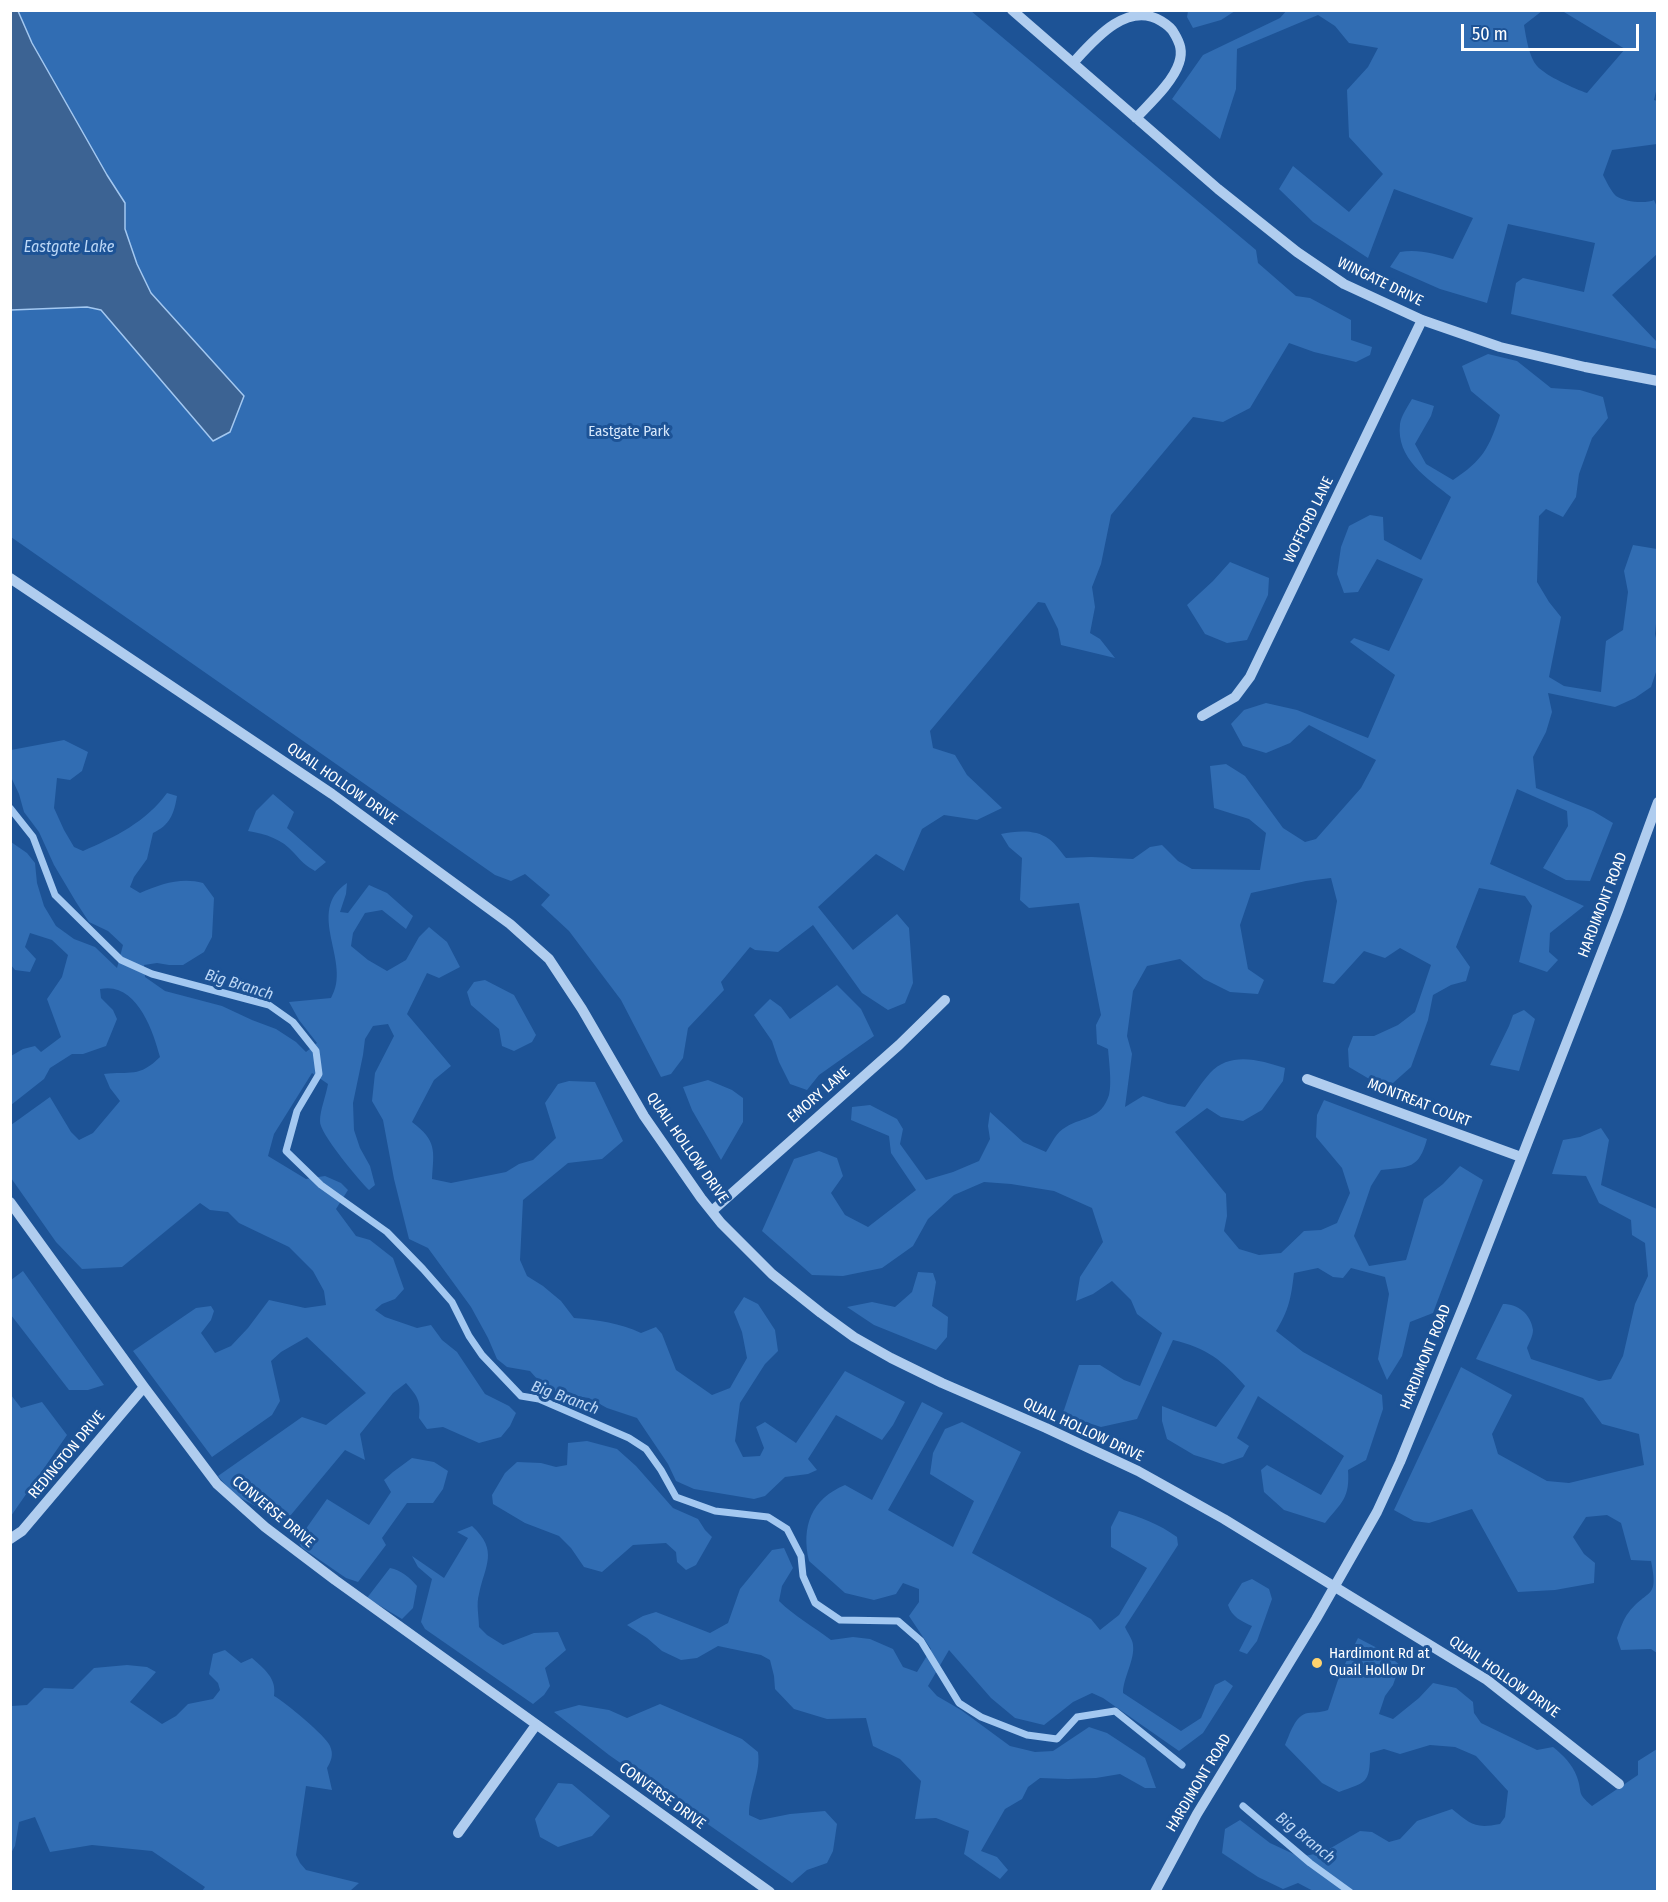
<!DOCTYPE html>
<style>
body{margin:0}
#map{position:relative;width:1668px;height:1902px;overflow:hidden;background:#1d5396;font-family:"Fira Sans Condensed",sans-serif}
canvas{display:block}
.frame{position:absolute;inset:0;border:12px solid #fff;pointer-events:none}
.scale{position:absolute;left:1461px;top:24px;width:178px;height:27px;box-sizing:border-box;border:3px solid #fff;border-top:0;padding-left:8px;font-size:18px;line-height:21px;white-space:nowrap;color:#fff;-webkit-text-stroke:4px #1d5396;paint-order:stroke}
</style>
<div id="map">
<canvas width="1668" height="1902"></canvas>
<div class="frame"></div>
<div class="scale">50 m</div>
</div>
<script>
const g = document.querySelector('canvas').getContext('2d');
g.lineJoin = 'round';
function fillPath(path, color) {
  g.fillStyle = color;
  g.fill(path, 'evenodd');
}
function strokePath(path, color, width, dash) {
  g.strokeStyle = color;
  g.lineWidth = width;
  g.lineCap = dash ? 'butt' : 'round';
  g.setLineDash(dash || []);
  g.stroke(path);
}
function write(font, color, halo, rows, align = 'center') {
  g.font = font + ' "Fira Sans Condensed",sans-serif';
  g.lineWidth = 6;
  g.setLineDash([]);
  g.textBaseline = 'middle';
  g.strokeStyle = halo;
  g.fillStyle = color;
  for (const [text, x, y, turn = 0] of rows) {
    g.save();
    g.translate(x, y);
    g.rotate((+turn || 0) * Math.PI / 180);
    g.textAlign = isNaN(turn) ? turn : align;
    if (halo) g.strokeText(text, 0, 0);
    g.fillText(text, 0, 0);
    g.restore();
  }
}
const green = new Path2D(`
 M1287,10L1542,11L1524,25C1526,37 1529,57 1537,66C1546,76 1575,89 1587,93L1625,49L1564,12L1566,10L1657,11L1658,49L1656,58L1657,60V87L1654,100L1657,101V144L1612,150L1603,175C1606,181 1611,191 1616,196C1624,202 1646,204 1654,200L1657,207V254L1612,295L1657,342V349L1511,314L1516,283L1523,278L1584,292L1595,243L1508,224L1487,303L1440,289L1390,267L1400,252C1419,249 1435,254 1453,259L1473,218L1394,189L1368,258L1313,222L1279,189L1293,166L1349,212L1383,174L1349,137L1347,90L1368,67L1378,48L1349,43L1335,26L1318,15L1237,49L1236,89L1220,139L1172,99L1203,55L1280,18Z
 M11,11H971L1256,250L1258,263L1296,296L1310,298L1351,320V340L1372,347L1370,355L1356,362L1314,352L1289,343L1250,408L1223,422L1193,417L1111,515L1101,564L1092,587L1095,607L1090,633L1100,639L1115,658L1061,645L1058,629L1045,603L1038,602L930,731L933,748L955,755L967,775L1002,808L977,820L944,815L922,829L904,871L876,854L818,907L853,950L897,914L909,928L913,983L905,1003L888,1010L862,993L813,925L778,952L755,950L750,947L721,982L724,990L688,1028L683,1058L671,1074L661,1077L621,1000L569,931L541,905L550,895L525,874L511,881L495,875L11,537Z
 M1188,11V10L1235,11L1221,20L1193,28L1187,17Z
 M1488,354L1517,361L1551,388L1580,390L1603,397L1608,418L1592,438L1579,474L1576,497L1563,517L1546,509L1539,516L1537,582L1549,602L1561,617L1549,677L1564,686L1601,692L1606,641L1623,630L1628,592L1624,571L1633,545L1657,549L1658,603L1655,634L1657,642L1658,666L1651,687L1635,698L1615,707L1548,693L1552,712L1546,732L1533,757L1536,788L1593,811L1613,823L1590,881L1566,880L1543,868L1568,826L1567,811L1517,789L1490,864L1584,906L1550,933L1549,952L1558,960L1547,972L1519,962L1532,906L1525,896L1479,888L1456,947L1470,967L1466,981L1451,985L1433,995L1428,1020L1411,1067L1393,1083L1371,1080L1349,1067L1348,1049L1353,1036H1374L1398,1025L1415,1012L1431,965L1400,948L1385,958L1364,951L1334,984L1323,982L1337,901L1331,878L1306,881L1251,893L1240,925L1248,969L1264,980L1258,994L1230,992L1204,979L1180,959L1147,966L1133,991L1127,1036L1132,1054L1125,1107L1143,1096L1168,1104L1185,1107C1193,1096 1201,1083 1210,1073C1230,1051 1260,1060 1285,1068L1283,1081L1262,1110L1243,1121L1221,1117L1207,1108L1175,1132L1226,1194L1227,1216L1224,1231L1239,1249L1259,1255L1281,1253L1304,1231L1321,1230L1337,1223L1350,1193L1342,1168L1316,1137L1317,1115L1324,1100L1427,1139C1419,1169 1409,1167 1381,1170L1371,1186L1354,1236L1369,1266L1406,1260L1424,1199L1443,1184L1460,1166L1483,1180L1433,1313L1410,1322L1402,1356L1387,1380L1378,1359L1389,1294L1385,1277L1351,1268L1343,1278L1333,1277L1318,1268L1294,1273C1291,1298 1289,1310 1276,1331L1303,1352L1382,1395L1383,1409L1366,1460L1348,1470C1350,1498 1342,1502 1325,1523L1284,1510L1264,1492L1261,1470L1267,1465L1321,1495L1344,1456L1258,1396L1237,1438L1249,1446L1243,1457L1223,1464L1194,1455L1167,1439L1162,1421V1406L1216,1427L1245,1386C1222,1360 1207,1348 1173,1340L1137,1419L1101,1427L1061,1414L1064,1410L1079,1365H1100L1124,1380L1140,1386L1162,1333L1137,1314L1131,1300L1112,1281L1093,1294L1076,1301L1080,1277L1103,1242L1092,1208L1054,1191L1011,1184L984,1182L954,1195L928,1219L913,1246L882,1268L843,1276L812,1275L762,1231L794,1159L819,1151L837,1158L843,1176L831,1193L845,1215L868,1227L916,1190L891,1153L889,1136L851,1120L852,1107L870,1105L897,1119L903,1129L900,1144L926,1180L953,1172L979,1161L990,1139L988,1126L990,1112L1023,1142L1046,1152C1052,1143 1056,1132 1066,1127C1084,1116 1101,1120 1109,1095C1112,1084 1109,1061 1108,1049L1097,1044L1096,1025L1101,1015L1079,903L1029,908L1020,900L1022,858L1009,847L1001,834C1017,831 1035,829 1049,839C1056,844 1061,852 1066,858L1091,857L1133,859L1150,847L1162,845L1178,861L1192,869L1260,870L1266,833L1249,819L1214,808L1210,766L1226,764L1245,776L1283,828L1305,842L1316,839L1361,788L1376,760L1309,725L1290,743L1266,753L1243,746L1231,724L1244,710L1266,703L1297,710L1368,738L1395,675L1350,642L1354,638L1389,651L1423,579L1377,559L1358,592L1344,593L1337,574L1341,547L1349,526L1370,515L1383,517L1384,540L1421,560L1451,497C1427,478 1396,459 1400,424C1401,416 1408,406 1412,399L1434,406L1431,416L1415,444L1426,464L1453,480C1483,460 1489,448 1500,415L1471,391L1462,366Z
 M1230,562L1269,578L1268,595L1247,640L1227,643L1205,634L1187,605L1213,581Z
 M64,740L88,752L82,771L70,780L57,778L54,808L64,830L74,847L83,851C115,837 146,822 167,793L177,796C174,814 170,825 153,833L147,859L134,877L130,887L140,893C161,884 181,877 203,883L214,898L212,937L204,952L183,965H169L157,963L144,965L145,977L165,991L222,1006L252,1020L276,1029L296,1042L306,1052L317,1043L299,1020L289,1002L331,998C353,962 304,912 347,883L346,894L340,912L348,913L369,885L387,893L413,916L406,929L382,910L365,913L353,933L351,946L368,960L387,971L406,960L419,937L429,927L447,942L460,967L439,978L427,973L407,1014L451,1066L434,1080L412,1122C437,1141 434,1150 432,1179L451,1183L506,1172L519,1164L533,1160L556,1138L545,1103L558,1084L569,1081L595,1082L623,1141L602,1159L568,1163L523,1200L520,1260L527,1276L543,1286L561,1301L574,1318C598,1320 620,1323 641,1333L656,1327L662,1334L676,1370L712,1395L730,1388L747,1358L742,1332L734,1312L744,1297L758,1304L775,1330L778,1351L765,1364L740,1403L735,1441L743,1457L760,1456L764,1448L756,1427L765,1422L796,1443L845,1371L905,1402L893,1425L882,1440L836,1415L808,1459L817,1470L808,1474L785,1477L765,1496L754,1499L694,1489L676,1481L668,1464L637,1418L607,1408L589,1398L560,1394L538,1380L530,1371L507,1367L497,1359L488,1338L471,1307L428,1248L409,1239L394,1179L383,1120L372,1101L375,1073L394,1036L388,1024L373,1026L365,1039L363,1055L353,1103L354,1130L360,1148L370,1166L375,1185L369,1190C359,1180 319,1133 320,1121C320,1110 326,1096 328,1084L312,1073L274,1134L268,1156L306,1179L325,1176L341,1183L348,1190L336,1209L356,1236L370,1240L393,1258L404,1289L395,1299L382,1304L375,1310L385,1317L417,1328L431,1325L442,1340L457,1352L485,1394L509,1406L516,1413L510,1426L501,1437L479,1443L443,1427L427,1429L419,1418C421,1400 417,1396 406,1383L393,1393L360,1434L365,1460L345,1450L285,1522L233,1494L218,1476L302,1417L326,1425L366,1393L307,1337L281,1352L271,1361L280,1401L272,1415L212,1457L133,1351L196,1308L211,1306L214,1311L211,1320L201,1333L215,1353L231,1346L248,1328L269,1300L305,1308L326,1305L324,1291L313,1271L289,1247L239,1223L228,1212L210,1210L200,1203L122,1267L82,1269L56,1242L11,1178V1125L50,1097L71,1132L79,1140L93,1133L120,1101L110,1088L104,1074C130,1071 139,1078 160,1057C153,1030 136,981 100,989L101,998L113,1010L117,1019L106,1046L83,1054H72L50,1068L44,1079L11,1105V1056L23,1049L35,1046L41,1052L61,1037L47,999L62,977L68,955L52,940L30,933L25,947L36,959L30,972L15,970L11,965V842L27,853L35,863L37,883L44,906L56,926L74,939L95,947L117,968L123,945L108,931L89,922L76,902L54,865L39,832L24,812L19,794L11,777V750Z
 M273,794L294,812L287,828L326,862L315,871C306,866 301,861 294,853C282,839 266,834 248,831L256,811Z
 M485,980L514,995L536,1035L532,1042L514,1051L502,1046L499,1029L471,1005L467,992L474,982Z
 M837,985L861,1009L874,1036L819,1075L807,1090L790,1084L779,1062L772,1041L754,1015L770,999L781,1007L790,1019Z
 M1524,1010L1535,1019L1519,1071L1490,1065L1509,1026L1513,1015Z
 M708,1080L732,1090L743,1098V1122L721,1160L692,1110L683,1087Z
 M1601,1128L1609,1140L1601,1185L1657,1209V1653L1651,1649L1621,1650L1617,1638C1620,1630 1623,1619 1629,1612C1648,1588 1659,1600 1651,1561L1631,1560L1621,1523L1607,1515L1586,1517L1573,1537L1584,1554L1595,1563L1594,1583L1555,1590L1518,1592L1472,1509L1429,1523L1414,1521L1394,1510L1461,1367L1512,1395L1492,1434L1498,1454L1547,1481L1569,1483L1644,1465L1639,1434L1602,1424L1583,1398L1476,1359L1503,1304C1518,1304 1531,1314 1533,1330C1533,1336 1529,1343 1527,1348L1531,1359L1599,1381L1611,1379L1623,1356L1635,1304L1648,1276L1645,1243L1632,1235L1631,1220L1599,1203L1586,1176L1552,1174L1563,1140L1580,1137Z
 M23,1271L104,1385L88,1390H69L11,1315V1280Z
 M918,1272L933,1273L936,1282L932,1306L948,1317L947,1337L936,1350L874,1325L847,1307L872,1302L895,1307L912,1292Z
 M11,1395L21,1408L42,1402L67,1435L11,1516Z
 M922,1402L943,1413L888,1510L953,1547L974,1501L930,1474L933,1453L945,1429L962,1422L1021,1452L972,1553L1091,1619L1100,1630L1119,1615L1147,1568L1111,1547V1527L1119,1511C1141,1517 1159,1524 1177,1537L1178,1545L1125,1627C1127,1632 1133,1640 1133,1645C1135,1660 1123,1678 1123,1693L1181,1731L1201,1718L1215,1685L1225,1680L1233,1686L1203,1733L1179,1751L1103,1698L1092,1693L1073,1702L1044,1725L1015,1718L991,1698L949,1650L928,1686L937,1696L961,1710L1010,1746L1035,1752L1053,1751L1089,1727L1107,1733L1145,1758L1156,1788H1145L1120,1774L1096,1778L1068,1779L1040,1778L1028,1787L1022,1799L1005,1809L981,1851L997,1857L1008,1870L1000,1879L964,1854L969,1831L936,1818L915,1819L921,1781L900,1759L873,1746L866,1718L827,1719L794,1709L775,1689L774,1676L770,1660L761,1655L718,1646L697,1658L681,1660L662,1651L647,1638L627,1625L643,1616L656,1612L710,1633L728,1623L740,1589L772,1550L784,1548L793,1568L782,1586L779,1601C794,1616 814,1627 831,1640L853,1637L870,1639L893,1649L903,1667L917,1672L931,1649L909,1616L919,1602V1589L903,1583L896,1594L874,1600L845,1593L809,1561C801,1527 811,1499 845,1485L872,1500Z
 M587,1441L617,1449L636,1466L673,1508L698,1519L705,1530L712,1537L696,1565L686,1570L677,1562L676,1552L666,1543L633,1545L602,1572L584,1567L571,1548L559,1536L525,1523L493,1504L492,1495L505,1473L517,1462L541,1463L556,1467L567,1465L568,1443Z
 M412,1458L434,1462L448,1471L443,1489L433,1503H407L382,1538L386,1545L358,1582L346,1578L301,1547L298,1540L327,1499L369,1525L391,1492L384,1480L393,1472Z
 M472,1526C499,1551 485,1565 479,1594C476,1604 479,1617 479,1627L487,1635L503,1645L534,1633L558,1632L566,1650L545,1668L550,1686L544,1695L533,1704L425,1629L421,1622L432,1579L418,1567L412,1556L444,1578L468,1538L457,1532Z
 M390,1568C401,1570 410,1578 417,1586L413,1608L402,1619L367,1598Z
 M1252,1579L1269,1589L1272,1599L1257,1641L1247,1654L1239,1651L1252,1626C1241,1621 1232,1617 1228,1605L1242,1583Z
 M1358,1638L1381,1650L1400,1665L1393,1685L1385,1696L1379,1714L1393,1719L1419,1698L1433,1683L1456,1688L1473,1702L1474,1713L1481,1723L1537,1750L1553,1747C1564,1756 1572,1764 1577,1777C1583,1794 1576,1792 1592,1806L1638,1775V1761L1657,1749V1891L1315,1892L1298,1883L1283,1889L1258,1877L1222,1853L1225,1829L1240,1820L1270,1843L1300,1857L1324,1852L1360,1831L1372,1832L1389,1842L1400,1839L1417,1821L1452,1809C1471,1824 1474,1829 1500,1824L1505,1817L1508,1791L1476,1756L1455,1747L1430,1745L1400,1754L1384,1749L1370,1753C1370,1784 1366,1782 1339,1792L1322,1783L1285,1745C1290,1734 1295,1715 1308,1713C1316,1712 1319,1713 1328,1710L1340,1674Z
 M225,1650L241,1663L252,1658C264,1669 277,1678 274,1696C284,1701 327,1737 330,1746C334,1755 331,1761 327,1768L332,1790L306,1786L296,1855L300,1863L306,1870L359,1883L350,1891H202L205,1887L152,1851L92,1845L50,1852L35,1817L19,1822L15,1846L11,1853V1706L27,1705L44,1688L73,1689L94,1668L127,1665L147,1667L156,1672L130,1702L162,1724L176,1716L188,1704L213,1699L220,1690L218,1683L209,1674L213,1654Z
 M660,1704L742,1739L758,1752C761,1773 749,1792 749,1815L760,1820L790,1814L825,1811L837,1824L833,1851L827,1863L807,1870L792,1883L609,1755L554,1712L579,1705L609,1710L627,1718Z
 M558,1783L572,1784L610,1816L592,1836L558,1847L540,1837L535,1819Z`);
const water = new Path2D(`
 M10,11H18L32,43L107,175L125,203V229L137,264L151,293L244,396L230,432L213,441L101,310L87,307L11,310Z`);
const stream = new Path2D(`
 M10,808L33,837L55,895L121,960L152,974L269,1005L293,1022L316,1051L319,1074L297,1111L286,1151L321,1185L387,1232L423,1269L452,1302L469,1336L482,1355L521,1396L539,1399L629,1438L646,1449L661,1470L676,1497L715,1511L768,1517L787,1529L801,1556L803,1576L815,1603L840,1620L898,1621L921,1641L959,1703L981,1717L1027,1735L1057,1739L1077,1717L1115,1711L1182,1765
 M1243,1806L1310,1863L1350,1892`);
const minor = new Path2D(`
 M1012,10L1218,189L1297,252L1344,284L1422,320L1500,347L1585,367L1658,381
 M1073,63C1093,41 1127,0 1161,21C1166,24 1171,27 1174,33C1180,43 1183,51 1179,63C1173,82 1150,103 1136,118
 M10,578L332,794L510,924L549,959L582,1009L644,1116L701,1198L721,1223L772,1274L821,1313L854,1337L891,1358L942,1383L1046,1428L1138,1471L1224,1519L1487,1680L1619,1784
 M1202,716L1235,697L1250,677L1422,320
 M1307,1079L1521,1157
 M10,1202L144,1387L217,1484L265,1527L335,1580L770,1892
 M712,1211L899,1045L945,1000
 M10,1539L22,1531L144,1387
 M458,1833L536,1725
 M1155,1892L1197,1814L1316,1619L1377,1512L1400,1462L1466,1300L1618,911L1658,802`);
const markers = [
 [1317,1663,6,"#ffd36e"]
];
const streetNames = [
 ["WINGATE DRIVE",1380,282,26],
 ["WOFFORD LANE",1309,520,-64],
 ["QUAIL HOLLOW DRIVE",342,784,35],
 ["HARDIMONT ROAD",1603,905,-69],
 ["EMORY LANE",819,1095,-41],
 ["MONTREAT COURT",1419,1103,21],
 ["QUAIL HOLLOW DRIVE",687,1148,55],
 ["HARDIMONT ROAD",1426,1357,-68],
 ["QUAIL HOLLOW DRIVE",1083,1430,25],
 ["REDINGTON DRIVE",67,1455,-50],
 ["CONVERSE DRIVE",273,1512,40],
 ["QUAIL HOLLOW DRIVE",1504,1677,35],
 ["HARDIMONT ROAD",1199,1783,-59],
 ["CONVERSE DRIVE",662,1796,36]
];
const parkNames = [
 ["Eastgate Park",629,432]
];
const poiNames = [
 ["Hardimont Rd at",1329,1654],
 ["Quail Hollow Dr",1329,1671]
];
const waterNames = [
 ["Eastgate Lake",69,248],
 ["Big Branch",239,985,17],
 ["Big Branch",565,1398,20],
 ["Big Branch",1305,1838,39]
];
fillPath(green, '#316db3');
fillPath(water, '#3c6393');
strokePath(water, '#a3c8f1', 1.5);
strokePath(stream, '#a3c8f1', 7);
strokePath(minor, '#b0cdef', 10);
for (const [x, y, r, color] of markers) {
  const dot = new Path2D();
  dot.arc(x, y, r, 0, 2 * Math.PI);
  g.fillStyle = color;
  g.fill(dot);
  strokePath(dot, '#1d5396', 2);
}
write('15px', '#fff', '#1d5396', streetNames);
write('15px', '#d6e7fb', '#1d5396', parkNames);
write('15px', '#fff', '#1d5396', poiNames, 'left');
write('italic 16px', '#bcd7f6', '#1d5396', waterNames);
</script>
